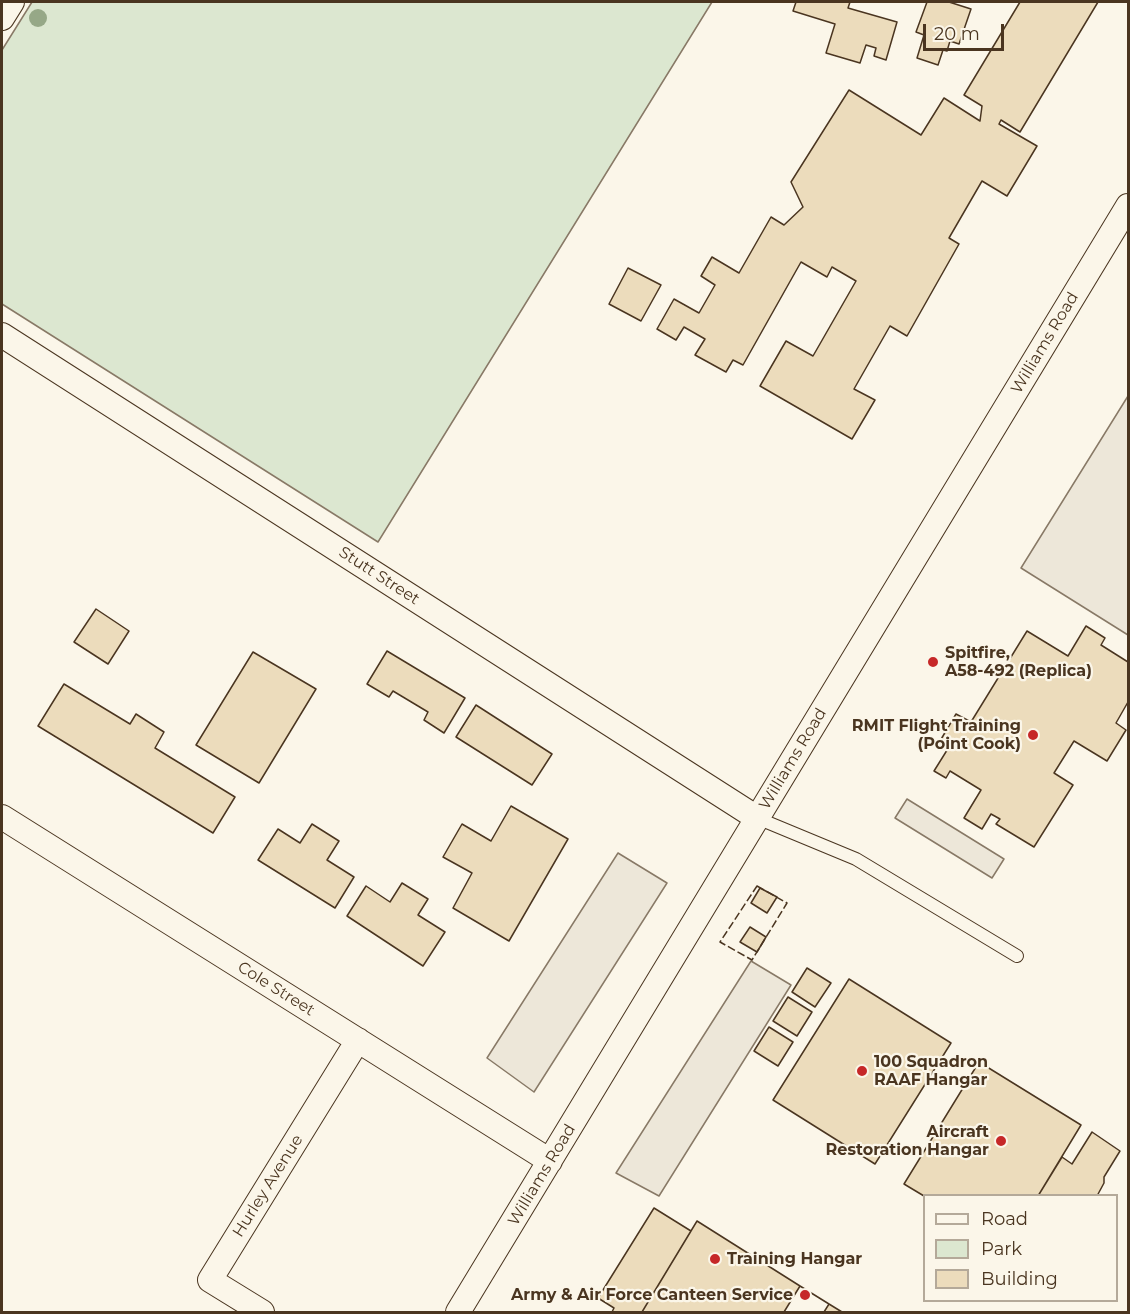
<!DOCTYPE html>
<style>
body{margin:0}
#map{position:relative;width:1130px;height:1314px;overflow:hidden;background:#fbf6e9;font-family:Montserrat,sans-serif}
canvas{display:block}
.frame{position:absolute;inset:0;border:3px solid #4a3520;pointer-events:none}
.legend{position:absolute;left:923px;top:1194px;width:195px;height:108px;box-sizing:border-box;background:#fbf6e9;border:2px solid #b4a999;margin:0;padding:8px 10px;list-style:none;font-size:18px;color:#4a3520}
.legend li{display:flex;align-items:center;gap:12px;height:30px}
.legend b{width:30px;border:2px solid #b4a999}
.scale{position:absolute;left:923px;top:24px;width:81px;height:27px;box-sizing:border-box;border:3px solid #4a3520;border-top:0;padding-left:8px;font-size:18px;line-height:21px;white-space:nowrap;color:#4a3520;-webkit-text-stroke:4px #fbf6e9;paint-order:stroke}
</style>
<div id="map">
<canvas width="1130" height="1314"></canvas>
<div class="frame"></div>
<ul class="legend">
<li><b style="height:8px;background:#fbf6e9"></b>Road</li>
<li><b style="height:16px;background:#dce7d0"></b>Park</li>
<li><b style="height:16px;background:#ecdcbc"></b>Building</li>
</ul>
<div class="scale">20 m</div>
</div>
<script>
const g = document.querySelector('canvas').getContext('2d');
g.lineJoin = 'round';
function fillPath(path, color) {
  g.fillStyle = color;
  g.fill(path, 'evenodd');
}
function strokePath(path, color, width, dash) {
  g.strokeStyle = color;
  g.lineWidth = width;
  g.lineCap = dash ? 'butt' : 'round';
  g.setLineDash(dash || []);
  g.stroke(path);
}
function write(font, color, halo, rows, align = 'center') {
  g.font = font + ' Montserrat,sans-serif';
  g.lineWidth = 4.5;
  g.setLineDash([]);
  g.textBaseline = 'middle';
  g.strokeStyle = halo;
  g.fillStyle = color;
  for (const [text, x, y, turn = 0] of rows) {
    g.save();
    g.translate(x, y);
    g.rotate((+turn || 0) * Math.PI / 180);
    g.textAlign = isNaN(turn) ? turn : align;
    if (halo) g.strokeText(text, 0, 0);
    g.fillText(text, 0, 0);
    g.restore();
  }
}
const green = new Path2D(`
 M32,2H712L378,542L2,304V50Z`);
const parking = new Path2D(`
 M1128,396V635L1021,568Z
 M907,799L1004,859L992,878L895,818Z
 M618,853L667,883L534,1092L487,1058Z
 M751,961L791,985L659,1196L616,1173Z`);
const building = new Path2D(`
 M796,2H850L848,8L897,22L886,60L874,56L876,48L866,45L860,63L826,53L835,24L793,11Z
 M927,2H949L971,9L959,44L950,41L947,51L943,50L938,65L917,58L924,35L916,32Z
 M1020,2H1098L1020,132L1001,120L999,124L1037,146L1007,196L982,181L949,238L959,244L907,336L890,326L854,389L875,400L852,439L760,386L786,341L813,356L856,281L832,267L827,277L801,262L743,365L733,360L726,372L695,355L705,339L684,327L676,340L657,329L674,299L699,313L715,285L701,276L712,257L739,273L771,217L784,225L803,207L791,182L849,90L921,135L944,98L980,121L982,106L964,95Z
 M628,268L661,285L641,321L609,304Z
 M96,609L129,631L108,664L74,642Z
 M1086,626L1105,638L1101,645L1128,662V702L1116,723L1126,730L1107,761L1074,741L1054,773L1073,785L1034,847L996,824L1000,819L991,814L982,829L964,818L981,790L950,771L946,778L934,771L949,747L940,741L956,714L971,722L1027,631L1068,656Z
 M387,651L465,698L444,733L424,720L428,712L393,691L389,697L367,684Z
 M253,652L316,689L259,783L196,745Z
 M64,684L130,724L136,714L164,732L155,748L235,797L213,833L38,726Z
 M476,705L552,754L532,785L456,737Z
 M511,806L568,839L509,941L453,908L472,873L443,857L462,824L491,841Z
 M312,824L339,841L327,860L354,877L335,908L258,860L278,829L300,843Z
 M402,883L428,899L418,915L445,932L423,966L347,916L366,886L390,902Z
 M760,888L777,897L767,913L751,903Z
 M750,927L766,937L757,952L740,942Z
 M807,968L831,983L815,1007L792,992Z
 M849,979L951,1043L875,1164L773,1100Z
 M788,997L812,1012L797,1036L773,1021Z
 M769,1027L793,1042L778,1066L754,1051Z
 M979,1062L1081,1125L1038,1196H924L904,1184Z
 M1092,1132L1120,1151L1104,1177V1183L1097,1196H1038L1062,1157L1072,1164Z
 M654,1208L691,1231L642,1312H612L614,1308L598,1298Z
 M697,1221L800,1286L784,1312H642Z
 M800,1286L829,1304L824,1312H784Z
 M800,1286L829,1304L824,1312H784Z
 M829,1304L842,1312H824Z`);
const lane = new Path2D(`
 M757,818L856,859L1017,956`);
const street = new Path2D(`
 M2,18L12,2
 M2,335L757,818
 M2,817L550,1161
 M262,1312L210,1280L358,1040
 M458,1312L1128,206`);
const fence = new Path2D(`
 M757,886L787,903L752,960L720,942Z`);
const trees = [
 [38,18]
];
const markers = [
 [933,662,6,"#c62828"],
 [1033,735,6,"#c62828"],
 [862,1071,6,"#c62828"],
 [1001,1141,6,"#c62828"],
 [715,1259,6,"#c62828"],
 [805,1295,6,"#c62828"]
];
const streetNames = [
 ["Williams Road",1045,343,-59],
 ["Stutt Street",379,576,33],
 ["Williams Road",793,759,-59],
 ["Cole Street",276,989,32],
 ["Williams Road",542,1175,-59],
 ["Hurley Avenue",268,1186,-58]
];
const poiNames = [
 ["Spitfire,",945,653],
 ["A58-492 (Replica)",945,671],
 ["RMIT Flight Training",1021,726,"right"],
 ["(Point Cook)",1021,744,"right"],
 ["100 Squadron",874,1062],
 ["RAAF Hangar",874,1080],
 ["Aircraft",989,1132,"right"],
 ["Restoration Hangar",989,1150,"right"],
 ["Training Hangar",727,1259],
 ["Army & Air Force Canteen Service",793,1295,"right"]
];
fillPath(green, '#dce7d0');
strokePath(green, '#887966', 1.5);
fillPath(parking, '#ede7d9');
strokePath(parking, '#887966', 1.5);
fillPath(building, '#ecdcbc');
strokePath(building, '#4a3520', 1.5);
strokePath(lane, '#4a3520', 14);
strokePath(street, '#4a3520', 26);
strokePath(lane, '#fbf6e9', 12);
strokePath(street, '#fbf6e9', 24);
strokePath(fence, '#4a3520', 1.5, [8, 3]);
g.fillStyle = '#96a887';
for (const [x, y] of trees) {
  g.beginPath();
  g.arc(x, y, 9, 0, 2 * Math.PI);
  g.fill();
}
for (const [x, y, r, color] of markers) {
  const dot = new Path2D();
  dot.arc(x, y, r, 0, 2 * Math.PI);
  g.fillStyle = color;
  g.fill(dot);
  strokePath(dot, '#fbf6e9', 2);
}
write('16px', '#4a3520', '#fbf6e9', streetNames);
write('bold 16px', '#4a3520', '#fbf6e9', poiNames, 'left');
</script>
